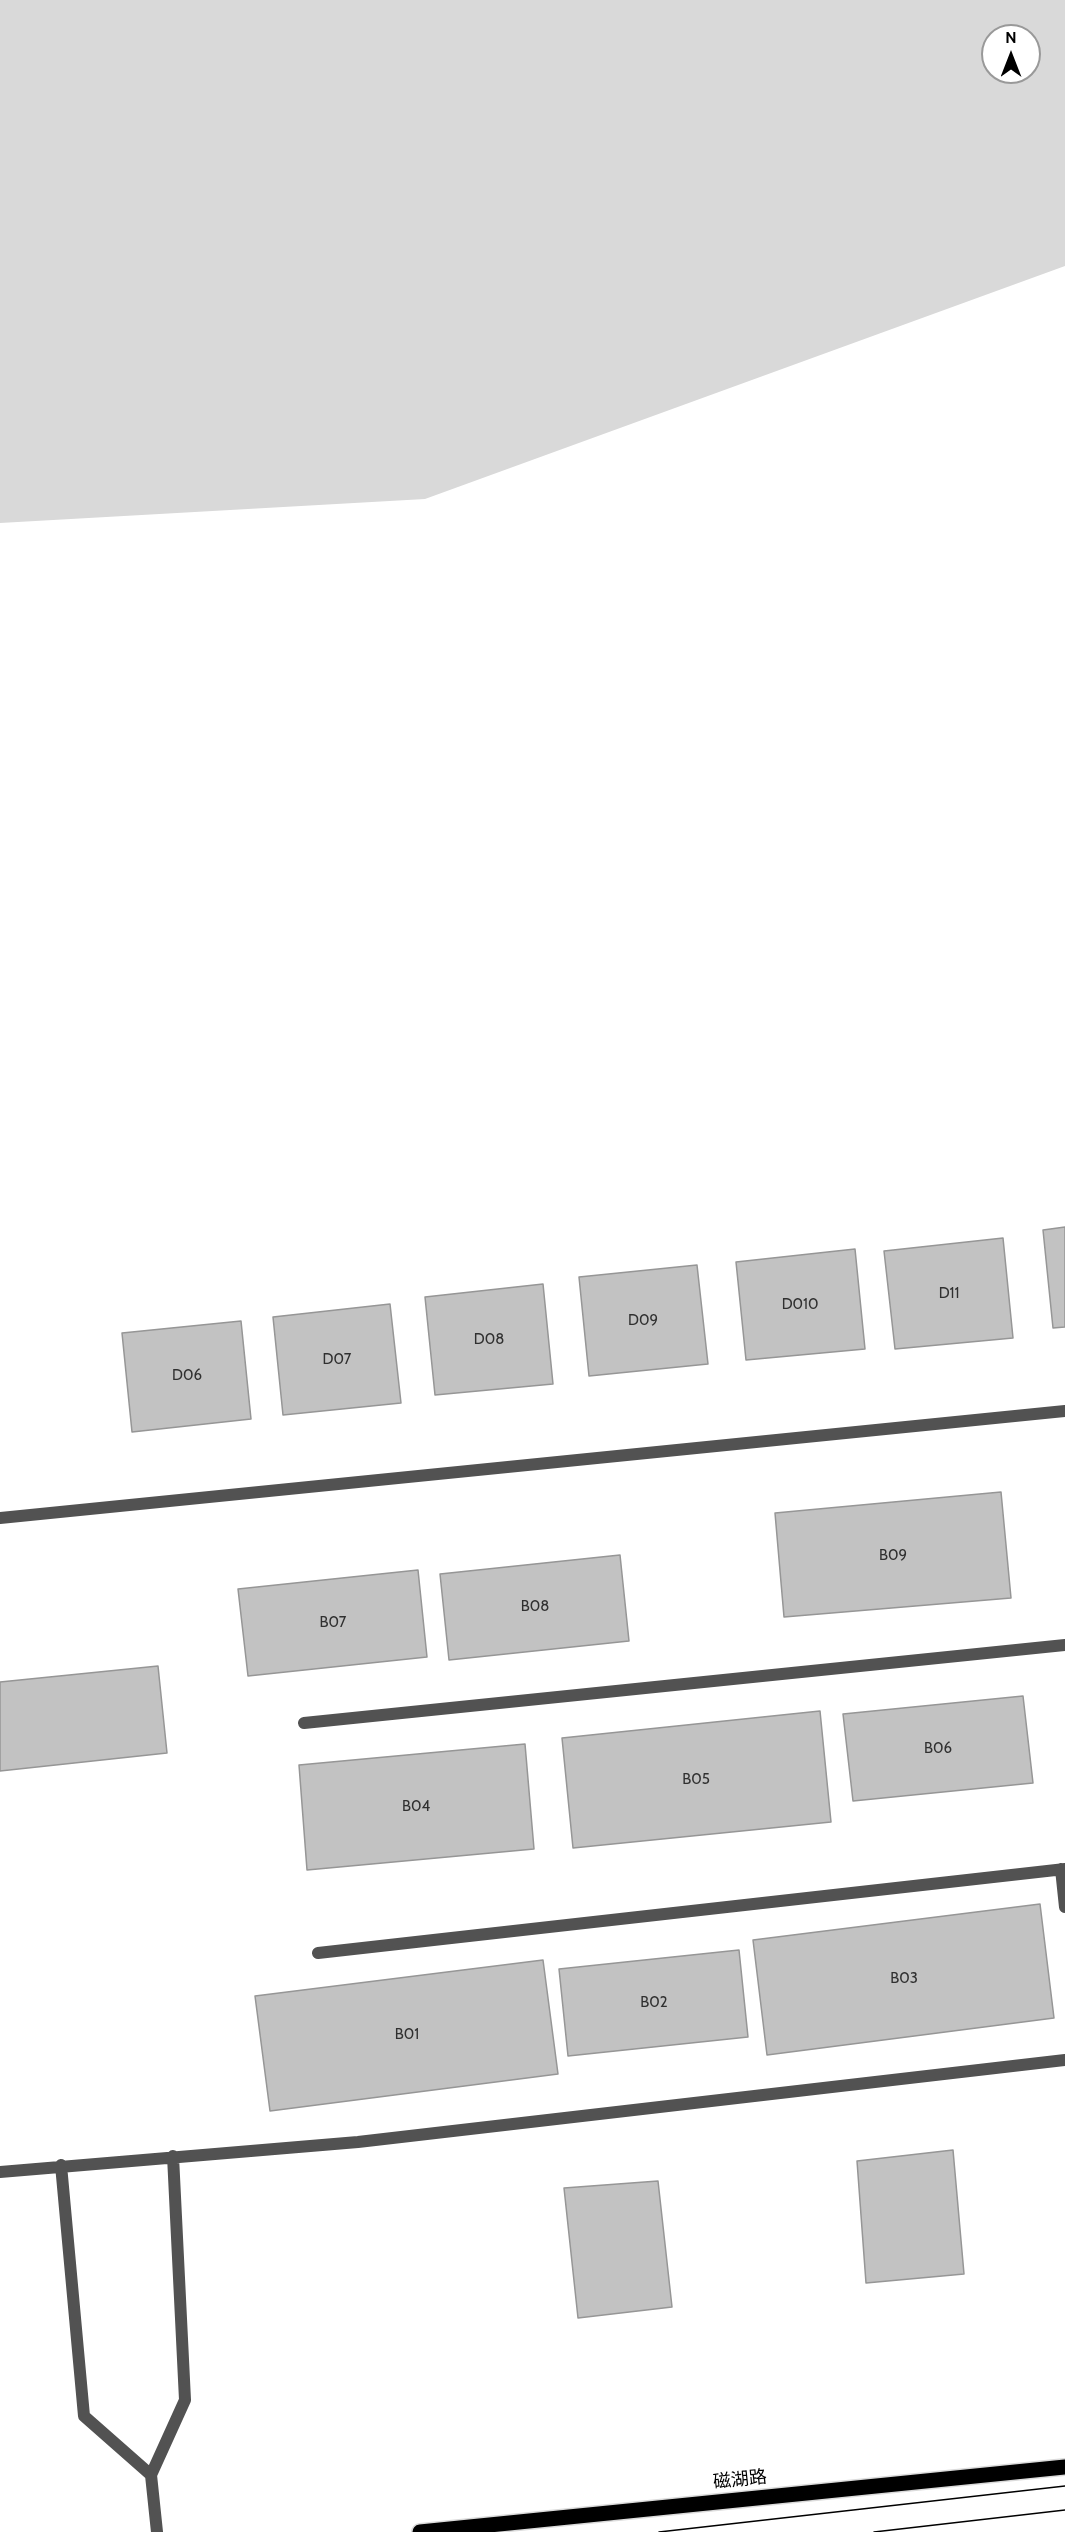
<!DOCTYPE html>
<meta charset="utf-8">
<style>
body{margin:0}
#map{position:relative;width:1065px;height:2532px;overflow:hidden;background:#fff;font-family:Cabin,sans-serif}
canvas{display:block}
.north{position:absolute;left:981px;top:24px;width:60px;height:60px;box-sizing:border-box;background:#fff;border:2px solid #999;border-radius:50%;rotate:0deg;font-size:16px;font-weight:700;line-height:24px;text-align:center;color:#000}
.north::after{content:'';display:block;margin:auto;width:21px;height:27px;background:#000;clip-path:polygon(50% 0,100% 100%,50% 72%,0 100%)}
</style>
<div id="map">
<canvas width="1065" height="2532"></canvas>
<div class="north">N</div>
</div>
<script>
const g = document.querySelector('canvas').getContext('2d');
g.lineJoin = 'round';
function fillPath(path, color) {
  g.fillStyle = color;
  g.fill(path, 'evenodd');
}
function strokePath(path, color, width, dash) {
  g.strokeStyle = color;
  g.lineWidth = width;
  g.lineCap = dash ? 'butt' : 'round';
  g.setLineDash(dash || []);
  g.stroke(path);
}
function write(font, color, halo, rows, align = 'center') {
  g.font = font + ' Cabin,"Noto Sans SC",sans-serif';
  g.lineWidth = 4.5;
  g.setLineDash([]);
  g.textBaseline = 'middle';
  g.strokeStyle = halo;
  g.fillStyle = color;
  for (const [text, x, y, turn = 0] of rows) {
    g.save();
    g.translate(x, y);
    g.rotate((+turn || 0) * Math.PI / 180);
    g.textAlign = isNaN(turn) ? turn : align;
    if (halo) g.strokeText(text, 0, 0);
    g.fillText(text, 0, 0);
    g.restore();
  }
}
const green = new Path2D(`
 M0,0H1065V266L425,499L0,523ZM993,36H1029V72H993Z`);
const building = new Path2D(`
 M1065,1227V1327L1053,1328L1043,1230Z
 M1003,1238L1013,1338L895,1349L884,1251Z
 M855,1249L865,1349L746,1360L736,1262Z
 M697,1265L708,1364L589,1376L579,1277Z
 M543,1284L553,1384L435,1395L425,1297Z
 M390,1304L401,1403L283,1415L273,1317Z
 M241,1321L251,1419L132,1432L122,1333Z
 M1001,1492L1011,1598L784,1617L775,1513Z
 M620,1555L629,1641L449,1660L440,1574Z
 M418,1570L427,1657L248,1676L238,1589Z
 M158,1666L167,1753L0,1771V1682Z
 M1023,1696L1033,1783L853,1801L843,1714Z
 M820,1711L831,1822L573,1848L562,1738Z
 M525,1744L534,1849L307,1870L299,1765Z
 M1040,1904L1054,2018L767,2055L753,1940Z
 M739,1950L748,2037L568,2056L559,1969Z
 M543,1960L558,2074L270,2111L255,1996Z
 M953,2150L964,2274L866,2283L857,2161Z
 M658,2181L672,2307L578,2318L564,2188Z`);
const street = new Path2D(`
 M0,1518L1065,1411
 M304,1723L1065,1645
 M1061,1869L1065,1907
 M318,1953L1065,1869
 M61,2165L84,2416L151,2475
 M0,2172L358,2142L1065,2060
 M157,2532L151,2475L185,2400L173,2156`);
const primary = new Path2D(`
 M420,2532L1065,2467`);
const tram = new Path2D(`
 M659,2532L1065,2486
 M874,2532L1065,2510`);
const numberNames = [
 ["D11",949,1294],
 ["D010",800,1305],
 ["D09",643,1321],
 ["D08",489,1340],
 ["D07",337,1360],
 ["D06",187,1376],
 ["B09",893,1556],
 ["B08",535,1607],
 ["B07",333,1623],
 ["B06",938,1749],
 ["B05",696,1780],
 ["B04",416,1807],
 ["B03",904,1979],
 ["B02",654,2003],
 ["B01",407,2035]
];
const streetNames = [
 ["磁湖路",740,2480,-6]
];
fillPath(green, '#d9d9d9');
fillPath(building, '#c2c2c2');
strokePath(building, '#969696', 1.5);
strokePath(primary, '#dbdbdb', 18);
strokePath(street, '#525252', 12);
strokePath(primary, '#000', 15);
strokePath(tram, '#000', 1.5);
write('15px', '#303030', null, numberNames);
write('18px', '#000', '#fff', streetNames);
</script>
